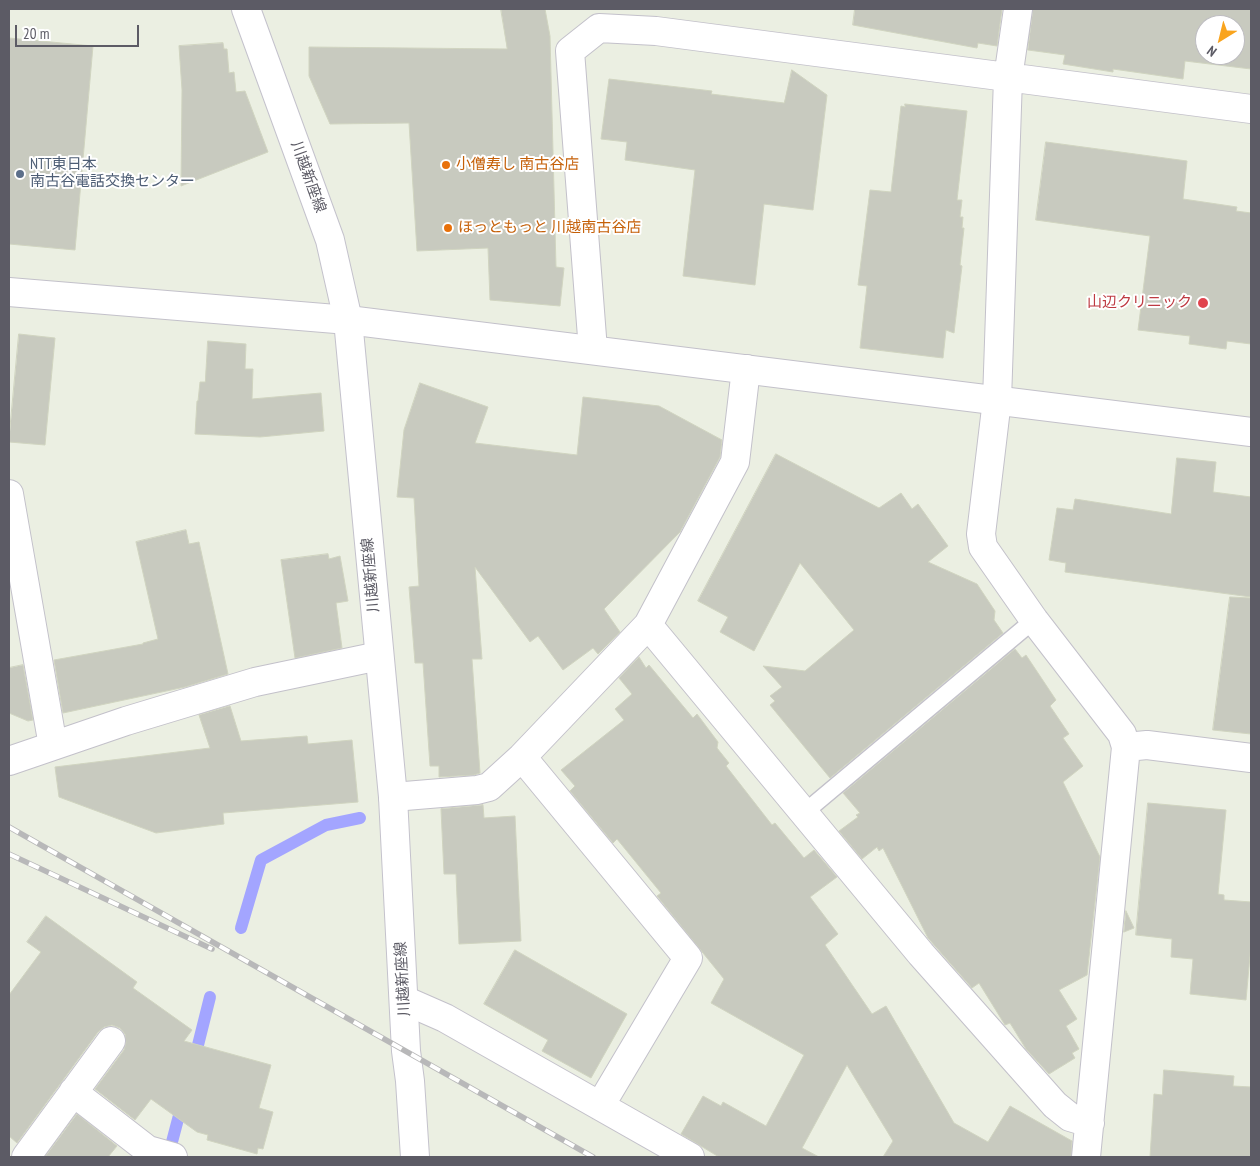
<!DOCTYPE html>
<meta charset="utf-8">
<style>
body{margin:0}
#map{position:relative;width:1260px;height:1166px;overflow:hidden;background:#ebefe2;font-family:"PT Sans Narrow",sans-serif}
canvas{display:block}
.frame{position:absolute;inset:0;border:10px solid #5c5b65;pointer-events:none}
.north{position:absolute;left:1195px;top:15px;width:50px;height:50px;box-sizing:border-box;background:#fff;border:1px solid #bebdc1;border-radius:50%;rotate:216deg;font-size:14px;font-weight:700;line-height:20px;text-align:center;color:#5c5b65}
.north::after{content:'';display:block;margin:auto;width:18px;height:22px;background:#f9a41e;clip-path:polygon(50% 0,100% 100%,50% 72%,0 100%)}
.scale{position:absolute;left:15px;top:25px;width:124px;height:22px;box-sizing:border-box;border:2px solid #5c5b65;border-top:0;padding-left:6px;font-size:15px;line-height:18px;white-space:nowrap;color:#5c5b65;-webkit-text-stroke:4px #fff;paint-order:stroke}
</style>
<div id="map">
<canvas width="1260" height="1166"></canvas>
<div class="frame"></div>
<div class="north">N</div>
<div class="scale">20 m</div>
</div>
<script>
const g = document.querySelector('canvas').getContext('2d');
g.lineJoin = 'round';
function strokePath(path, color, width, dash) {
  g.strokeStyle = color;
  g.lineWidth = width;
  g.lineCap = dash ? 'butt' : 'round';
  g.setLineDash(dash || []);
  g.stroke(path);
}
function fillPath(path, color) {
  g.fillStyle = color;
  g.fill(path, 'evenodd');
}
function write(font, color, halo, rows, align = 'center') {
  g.font = font + ' "PT Sans Narrow","Noto Sans JP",sans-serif';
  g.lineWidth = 4;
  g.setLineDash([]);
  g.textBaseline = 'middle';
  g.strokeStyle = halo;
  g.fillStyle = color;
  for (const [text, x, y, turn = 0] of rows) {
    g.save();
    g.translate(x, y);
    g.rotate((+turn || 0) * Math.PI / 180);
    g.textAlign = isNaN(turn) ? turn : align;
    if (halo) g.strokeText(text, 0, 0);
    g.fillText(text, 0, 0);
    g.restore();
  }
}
const stream = new Path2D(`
 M241,928L261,860L326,825L360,818
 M194,1061L210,997
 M168,1157L182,1104`);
const building = new Path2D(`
 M501,9H545L550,36L556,267L564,268L560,306L490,300L488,248L417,251L409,123L330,124L309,76V47L507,49Z
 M855,9H1002L997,46L978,43L977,48L853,25Z
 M1033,9H1251V69L1185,61L1183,79L1113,69V72L1063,64L1065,55L1028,50ZM1205,25H1235V55H1205Z
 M9,38L93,46L75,250L9,244Z
 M223,43L224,49H227L229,73L234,72L236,92L245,91L268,152L181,186L182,90L179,46Z
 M792,70L827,95L813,210L764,204L755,285L683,276L695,170L625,160L627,142L601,139L609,79L712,91L711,94L784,103Z
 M905,104L967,111L957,200H962L960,217H963L962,228H964L960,265L962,266L954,333L946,330L943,358L860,348L867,286L858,285L870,190L891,192L901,106L905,107Z
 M1046,142L1187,161L1183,199L1237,207L1236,211L1251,213V344L1227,341L1226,349L1189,344L1190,336L1138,330L1150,236L1036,220Z
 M19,334L55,338L45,445L9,442Z
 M208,341L246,344L245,369H253L252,399L321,393L324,431L260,437L195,434L197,401H198L200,382H205Z
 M420,383L488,407L475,443L577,455L583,397L659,406L722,440L720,457L680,532L604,609L620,632L598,654L593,648L563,670L538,636L530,642L475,567L482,659H472L480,773L474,775L439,777V766H430L423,663H415L409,587L419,586L414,498L397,497L404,430Z
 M776,454L879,508L901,493L912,509L918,504L948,546L928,562L977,584L995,611L994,620L1003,633L830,778L770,705L775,701L770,696L782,687L763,666L805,671L854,630L800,563L754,651L720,632L728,617L698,601Z
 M1177,458L1216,462L1213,492L1251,497V597L1065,572L1066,563L1049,560L1057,508L1073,510L1075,499L1171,514Z
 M186,530L189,544L199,542L228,674L185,687L63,713L54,660L143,644V643L158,639L136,542Z
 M328,554L329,559L340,556L348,601L336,603L342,648L295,658L281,560Z
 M1230,597L1251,598V734L1213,730Z
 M1015,649L1022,658L1026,655L1056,700L1050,706L1069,734L1063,738L1083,766L1063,782L1100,857L1087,975L1059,990L1077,1019L1066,1026L1079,1049L1072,1053L1075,1058L1049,1074L1026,1049L1010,1023L1005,1025L979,983L972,988L928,938L883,848L879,851L877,847L862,859L839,831L858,817L856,815L860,813L843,793Z
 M639,657L646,668L649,665L693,718L697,714L718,742L717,748L729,763L726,766L772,825L775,823L804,858L814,850L837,877L810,897L838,934L825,945L872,1014L886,1006L954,1123L988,1142L1010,1106L1072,1141L1071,1157H883L893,1141L847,1065L802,1148L819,1157H719L681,1134L703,1096L721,1106L723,1102L766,1126L804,1055L711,1003L724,979L657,896L661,893L617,839L613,843L570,791L575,786L561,770L624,720L615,709L632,694L619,678Z
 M23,665L33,720L28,721L9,713V668Z
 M230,706L241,741L307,736L308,744L352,740L358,802L223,813L224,824L156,833L59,797L55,767L210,748L199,715Z
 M1148,803L1226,810L1218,894L1224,895V900L1251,902V945L1246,1000L1190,994L1193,959L1171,957L1172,939L1136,935Z
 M483,805L484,818L515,816L521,941L459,944L456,874H444L441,809Z
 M1126,911L1134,928L1124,932Z
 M46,916L137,982L133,988L192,1030L184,1041L271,1065L259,1108L273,1112L263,1149L258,1148L257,1154L207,1140L208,1135L197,1132L151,1099L135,1120L95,1089L124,1050L126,1043L125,1034L120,1028L112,1025L104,1027L98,1032L17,1143L9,1136V995L41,952L27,942Z
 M515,950L627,1014L591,1078L542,1051L548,1040L484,1004Z
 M1164,1070L1234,1076L1233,1086L1251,1087V1157H1150L1154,1094L1162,1095Z
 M77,1114L117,1146L108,1157H45Z`);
const service = new Path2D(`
 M805,812L1034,620`);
const minor = new Path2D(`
 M1018,9L1008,78L997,400L981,534L983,547L1034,620L1122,734L1126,747L1086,1157
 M593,350L570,51L599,28L656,31L1251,109
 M9,494L53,746
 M648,625L921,954L1055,1105L1070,1117L1090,1123
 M1126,747L1147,745L1251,758
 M522,757L688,958L600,1106
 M9,761L126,721L255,682L379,656
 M393,797L477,790L489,787L522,757L648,625L735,462L746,369
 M404,1000L445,1018L690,1157
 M73,1092L148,1150L173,1157
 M26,1157L111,1041`);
const tertiary = new Path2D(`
 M9,292L348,320L1251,432`);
const secondary = new Path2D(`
 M246,9L330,240L348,320L393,797L406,1051L410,1081L415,1157`);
const rail = new Path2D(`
 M9,827L593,1157
 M9,854L212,949`);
const markers = [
 [446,165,5,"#e8710a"],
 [20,174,5,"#5c6f8a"],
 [448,228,5,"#e8710a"],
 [1203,303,6,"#e0444e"]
];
const serviceNames = [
 ["NTT東日本",30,165],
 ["南古谷電話交換センター",30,182]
];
const foodNames = [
 ["小僧寿し 南古谷店",456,165],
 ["ほっともっと 川越南古谷店",458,228]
];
const streetNames = [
 ["川越新座線",308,177,70],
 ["川越新座線",371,575,-95],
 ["川越新座線",403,979,-93]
];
const healthNames = [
 ["山辺クリニック",1192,303]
];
strokePath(stream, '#a3a5ff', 12);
fillPath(building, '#c8cabf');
strokePath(building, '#d0d4c0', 1);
strokePath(service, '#c3c1ca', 19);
strokePath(minor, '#c3c1ca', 30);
strokePath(tertiary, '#c3c1ca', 30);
strokePath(secondary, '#c4c2cc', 30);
strokePath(service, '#fff', 16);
strokePath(minor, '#fff', 28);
strokePath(tertiary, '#fff', 28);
strokePath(secondary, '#fff', 28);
strokePath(rail, '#b8b8b9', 5.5);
strokePath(rail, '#fff', 4, [11]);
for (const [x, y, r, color] of markers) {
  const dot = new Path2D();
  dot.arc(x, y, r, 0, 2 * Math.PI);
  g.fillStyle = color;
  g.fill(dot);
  strokePath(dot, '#fff', 2);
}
write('15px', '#4e5e75', '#fff', serviceNames, 'left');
write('15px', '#c56008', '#fff', foodNames, 'left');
write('15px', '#5c5b65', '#fff', streetNames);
write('15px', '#be3a42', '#fff', healthNames, 'right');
</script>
